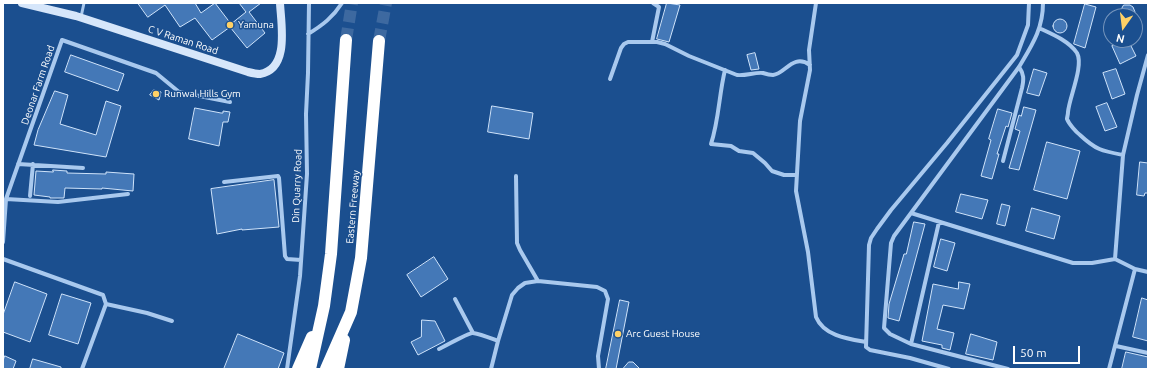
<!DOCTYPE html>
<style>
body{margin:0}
#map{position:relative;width:1151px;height:372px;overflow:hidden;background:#1b4f8f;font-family:Ubuntu,sans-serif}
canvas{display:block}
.frame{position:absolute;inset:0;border:4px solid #fff;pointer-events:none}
.north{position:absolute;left:1103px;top:8px;width:40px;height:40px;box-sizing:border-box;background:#1b4f8f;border:1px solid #7695bc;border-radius:50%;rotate:194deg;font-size:11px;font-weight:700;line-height:16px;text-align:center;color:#fff}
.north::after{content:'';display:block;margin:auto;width:14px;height:18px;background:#ffd166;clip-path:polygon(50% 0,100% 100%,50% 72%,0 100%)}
.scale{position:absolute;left:1013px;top:346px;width:67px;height:18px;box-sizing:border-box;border:2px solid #fff;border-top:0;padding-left:5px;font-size:12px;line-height:14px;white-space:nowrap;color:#fff;-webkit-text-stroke:3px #1b4f8f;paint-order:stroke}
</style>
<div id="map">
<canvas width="1151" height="372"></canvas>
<div class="frame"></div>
<div class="north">N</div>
<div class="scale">50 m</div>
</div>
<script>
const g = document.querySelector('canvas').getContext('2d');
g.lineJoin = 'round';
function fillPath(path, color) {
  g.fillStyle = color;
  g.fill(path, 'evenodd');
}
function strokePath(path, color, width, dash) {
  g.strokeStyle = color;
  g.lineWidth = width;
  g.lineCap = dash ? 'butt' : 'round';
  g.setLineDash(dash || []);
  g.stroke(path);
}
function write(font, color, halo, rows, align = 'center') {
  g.font = font + ' Ubuntu,sans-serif';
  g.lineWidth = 3;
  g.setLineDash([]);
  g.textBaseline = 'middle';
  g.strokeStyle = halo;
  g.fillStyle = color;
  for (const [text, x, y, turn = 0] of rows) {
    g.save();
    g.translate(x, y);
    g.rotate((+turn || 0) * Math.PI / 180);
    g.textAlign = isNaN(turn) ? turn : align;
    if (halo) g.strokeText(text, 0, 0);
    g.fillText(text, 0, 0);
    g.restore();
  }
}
const building = new Path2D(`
 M138,3H195L201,13L215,3L231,24L246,12L239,3H261L249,12L265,33L247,48L230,27L212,40L195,18L180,27L165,5L148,17Z
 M667,3L680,5L669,42L657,39Z
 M1085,4L1096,7L1085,48L1074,44Z
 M1124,5H1130L1133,7L1135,12L1134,16H1121V10Z
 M1053 26a7 7 0 1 1 14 0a7 7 0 1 1-14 0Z
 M1124,40H1128L1136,56L1120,64L1112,46Z
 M755,53L759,69L751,70L747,55Z
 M71,55L124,74L118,91L65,72Z
 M1034,69L1047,73L1039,96L1027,93Z
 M1116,69L1125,94L1112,99L1103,73Z
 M154,90L161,92L159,100L150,95Z
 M55,91L68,95L60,124L96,135L106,101L121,106L106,157L34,145L38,130Z
 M1107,103L1117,127L1105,131L1096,107Z
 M492,106L533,113L529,139L488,132Z
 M1024,107L1036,110L1019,170L1009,168L1020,131L1015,129L1019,115L1021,116Z
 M195,108L221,113H223V111L230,112L228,122H223L219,146L189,139Z
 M998,109L1012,113L1008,127L1006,126L997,154H999L992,179L981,176L991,140L989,139Z
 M1047,142L1080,151L1067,199L1034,190Z
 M1140,162L1148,163V193H1145L1144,196L1137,195Z
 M53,170L67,171V173L106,174V172L134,174L133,191L102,188V189L65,188L64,198H50V197L34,195L36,171L53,172Z
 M274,180L279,227L242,230V229L217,234L211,189Z
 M961,194L988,200L982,219L956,212Z
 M1002,204L1010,206L1005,226L997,224Z
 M1032,208L1060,216L1054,239L1026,231Z
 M914,222L925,224L899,321L888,318L889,304L904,254H906Z
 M941,239L955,243L947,271L934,267Z
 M434,257L448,279L421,297L407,275Z
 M15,282L47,294L30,342L3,332V315Z
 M959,282L970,284L964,309L943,305L937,329L954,333L950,350L942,348V345L922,341L933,284L958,289Z
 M62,294L91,303L78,344L49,335Z
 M1142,298L1148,300V341L1133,337Z
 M620,300L629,302L616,369H606Z
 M422,320L435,321L445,341L418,355L411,342L421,337Z
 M238,334L284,353L278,369H224Z
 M971,334L997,342L993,360L966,354Z
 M1126,352L1148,357V369H1122Z
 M5,356L16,361L13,369H3V361Z
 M33,359L61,367V369H30Z
 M629,362H633L640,369H623Z`);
const highwayTunnel = new Path2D(`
 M346,40L352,3
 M379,41L386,3`);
const lane = new Path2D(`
 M81,17L84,3`);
const street = new Path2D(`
 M816,3L809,50L810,70L800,121L796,191L808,252L816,317C824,336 848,339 866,342
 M1039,28C1052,34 1069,41 1077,53C1084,66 1069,98 1068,112C1068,115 1067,117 1067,119C1069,124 1076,132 1080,135C1096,150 1102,151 1123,155
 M308,34C323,25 333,17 342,3
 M652,42L659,7L653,3
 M725,70C719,94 719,120 711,144L731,146L739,151L753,153L765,163L772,171L784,175H796
 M610,79L621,48L624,44L628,42H657L665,44L689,56L737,75C746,76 755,72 763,73C766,74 769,75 773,75C785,74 793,53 810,65
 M1003,161L1022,88C1024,79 1024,74 1019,67
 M18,164L83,168
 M516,176L517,243L520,250L538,281
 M224,182L278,176L279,178L285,256L287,259L301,260
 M30,196L33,164
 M6,199L58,202L128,194
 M911,213L1019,67C1032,45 1043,29 1043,3
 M3,242L6,199L62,40L156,73L179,92L230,102
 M3,259L103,295L106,304L82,369
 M1115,259L1123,155L1137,95L1148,55
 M455,299L473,333
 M106,304L147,313L172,321
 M911,344L939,222
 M1116,346L1148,353
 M439,349C446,346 469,332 473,333C481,334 490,338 498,341
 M287,369L300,276L307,174L306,114L308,73L309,3
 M491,369L498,341L512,295L518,288L525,283L538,281L597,287L605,291L608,299L598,356L599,369
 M949,369L910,358L870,350L866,347L869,245L871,238L877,229L891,210L947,143L1017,55L1028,25L1029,3
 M1008,369L911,344L890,334L884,328L891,243L894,236L911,213L1073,263H1092L1115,259L1135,269L1148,272
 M1109,369L1135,269`);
const secondary = new Path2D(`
 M22,3L76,16L248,72C252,73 257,74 260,74C290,69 281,24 280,3`);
const highway = new Path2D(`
 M298,369L312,337
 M310,369L324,306L331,254L346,40
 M326,369L351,312L361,258L379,41
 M338,369L344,340`);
const markers = [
 [230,25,4,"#ffd166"],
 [156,94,4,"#ffd166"],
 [618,334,4,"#ffd166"]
];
const poiNames = [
 ["Yamuna",238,25],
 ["Runwal Hills Gym",164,94],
 ["Arc Guest House",626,334]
];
const streetNames = [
 ["C V Raman Road",183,40,18],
 ["Deonar Farm Road",38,85,-71],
 ["Din Quarry Road",297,186,-88],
 ["Eastern Freeway",353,207,-85]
];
fillPath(building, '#4478b7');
strokePath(building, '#cfe3fa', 1);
strokePath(highwayTunnel, '#3d69a0', 12, [12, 6]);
strokePath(lane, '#a9c9ee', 3);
strokePath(street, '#a9c9ee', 4);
strokePath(secondary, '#d6e6fa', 8);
strokePath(highway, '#fff', 12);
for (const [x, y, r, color] of markers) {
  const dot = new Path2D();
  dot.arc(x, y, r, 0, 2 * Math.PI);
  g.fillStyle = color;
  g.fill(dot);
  strokePath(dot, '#1b4f8f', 1.5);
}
write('10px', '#fff', '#1b4f8f', poiNames, 'left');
write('10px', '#fff', '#1b4f8f', streetNames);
</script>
